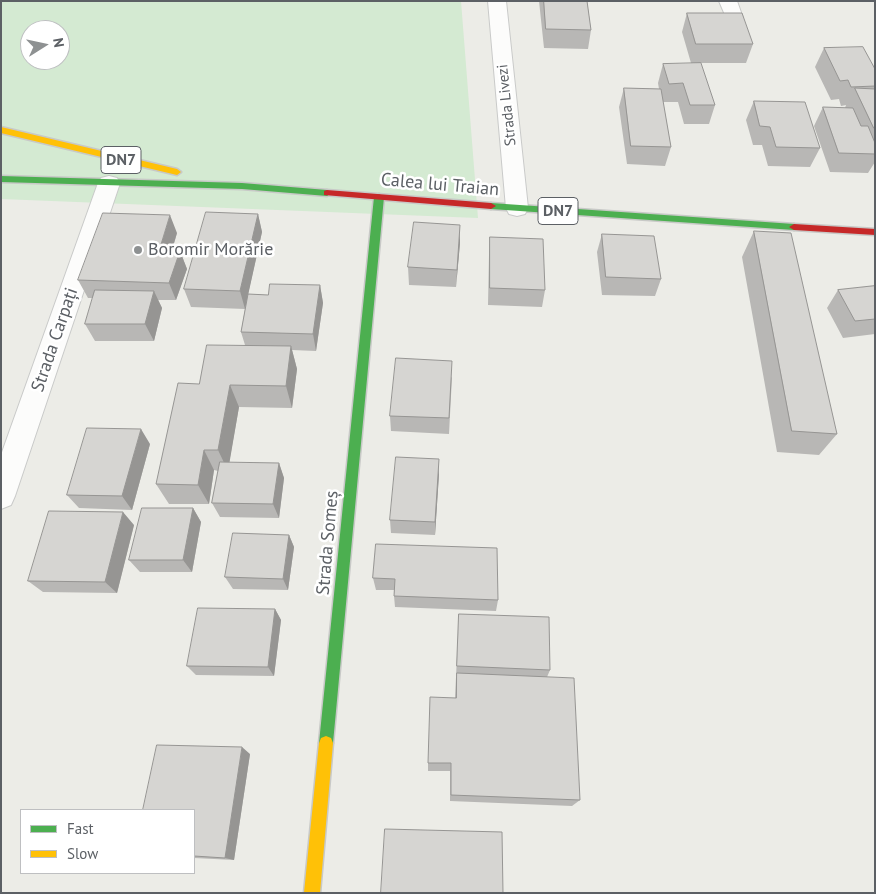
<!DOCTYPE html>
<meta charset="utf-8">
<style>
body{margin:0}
#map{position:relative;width:876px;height:894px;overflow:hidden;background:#ecece7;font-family:"PT Sans",sans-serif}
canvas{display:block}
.frame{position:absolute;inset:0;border:2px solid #5c6065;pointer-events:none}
.legend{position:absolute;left:20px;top:809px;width:175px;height:65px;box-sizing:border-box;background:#fff;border:1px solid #bebfc1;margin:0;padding:6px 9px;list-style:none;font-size:15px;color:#5c6065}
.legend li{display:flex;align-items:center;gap:10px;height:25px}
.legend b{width:25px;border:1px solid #bebfc1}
.north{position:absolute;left:20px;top:20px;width:50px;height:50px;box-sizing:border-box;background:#fff;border:1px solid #bebfc1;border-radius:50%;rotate:80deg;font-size:14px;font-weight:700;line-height:20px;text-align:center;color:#5c6065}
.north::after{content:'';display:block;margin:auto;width:18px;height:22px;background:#8e9192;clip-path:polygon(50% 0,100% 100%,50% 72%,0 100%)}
</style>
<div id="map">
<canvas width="876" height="894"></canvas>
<div class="frame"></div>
<ul class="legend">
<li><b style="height:6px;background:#4caf50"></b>Fast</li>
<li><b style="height:6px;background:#ffc107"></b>Slow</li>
</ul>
<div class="north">N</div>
</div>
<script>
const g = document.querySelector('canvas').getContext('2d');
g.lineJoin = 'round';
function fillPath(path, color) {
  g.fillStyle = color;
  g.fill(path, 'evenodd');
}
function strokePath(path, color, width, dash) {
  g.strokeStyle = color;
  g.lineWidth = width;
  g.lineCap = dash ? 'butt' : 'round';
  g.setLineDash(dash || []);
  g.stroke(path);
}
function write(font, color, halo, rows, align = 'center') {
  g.font = font + ' "PT Sans",sans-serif';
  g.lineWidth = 5;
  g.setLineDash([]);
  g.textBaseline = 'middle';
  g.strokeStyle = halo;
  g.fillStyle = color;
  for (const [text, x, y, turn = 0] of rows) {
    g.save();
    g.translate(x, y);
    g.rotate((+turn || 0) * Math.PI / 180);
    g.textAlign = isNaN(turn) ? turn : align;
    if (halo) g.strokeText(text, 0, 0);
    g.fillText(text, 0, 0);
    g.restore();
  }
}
const green = new Path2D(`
 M1,1H461L478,218L1,199ZM30,30H60V60H30Z`);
const street = new Path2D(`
 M488,1H506L528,208L525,214L517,216L509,214L506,208Z
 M719,1H737L743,18L740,22L734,23L728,22Z
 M109,176L117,178L120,183L15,496L11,505L1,509V455L98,183L101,178Z`);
const fast = new Path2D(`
 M1,176L242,183L327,190L332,193L327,196L242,189L1,182Z
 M379,194L384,197L333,743L331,748L326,750L321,748L319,743L374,197Z
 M491,203L794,224L799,227L794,230L491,209L486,206Z`);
const slow = new Path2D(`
 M1,127L177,169L181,172L177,175L1,133Z
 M326,736L331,738L333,743L320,893H304L319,743L321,738Z`);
const jam = new Path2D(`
 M327,190L491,203L496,206L491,209L324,195V191Z
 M794,224L875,229V235L794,230L789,227Z`);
const wall = new Path2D(`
 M539,1H587L591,30L588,49L544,48Z
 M687,13L753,44L746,63H691L682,32Z
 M824,48L875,69V162L868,173L830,172L814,126L823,107L845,108L846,105L841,106L839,99L831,100L815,67Z
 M663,64L715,105L709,124H684L678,102H663L671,147L665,166L627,164L619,107L624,88L659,89L658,83Z
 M754,101L820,148L810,167L768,166L762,145H753L746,120Z
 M258,214L262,232L248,294L268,295L320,285L323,303L316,351L292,350L297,369L292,408L239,407L229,463H279L284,478L279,518L220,517L212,503L218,471L214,470L209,504H169L156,484L199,384L245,345L241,332L245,309L191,307L184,289Z
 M754,231L837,434L819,455L777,452L742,257Z
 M177,233L172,251H180L187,269L176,300H158L162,308L154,341H95L85,324L93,298H88L78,280Z
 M602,234L661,279L655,296L602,295L597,252Z
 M490,237L545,290L542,307L488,305L489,255Z
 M460,243L456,287L409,285L408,267Z
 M875,286V334L843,338L827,308L838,290Z
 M452,377L449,434L391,431L390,416Z
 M150,444L132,510L79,508L67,495Z
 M439,474L435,535L391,533L390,520Z
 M193,508L201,522L192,572H140L129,560Z
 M134,525L117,593L43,592L28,581Z
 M289,535L294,547L288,590L233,589L225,577Z
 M376,544L498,600L496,611L395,607L394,596V590H376L373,578Z
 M275,609L281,620L274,676L196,675L187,666Z
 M459,614L550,670L547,677L580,800L572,806L450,801V771H428V763L455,698Z
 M250,754L234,860L194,858V810Z`);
const shadedWall = new Path2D(`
 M258,214L262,232L245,309L240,291Z
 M170,215L177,233L166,269L159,251Z
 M460,225V243L456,287L457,270Z
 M180,251L187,269L176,300L169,283Z
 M320,285L323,303L316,351L313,334Z
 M154,291L162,308L154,341L145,324Z
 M291,346L297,369L292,408L286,386Z
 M230,385L239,407L228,471L218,450Z
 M141,429L150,444L132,510L122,496Z
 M204,450L214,470L209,504L198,485Z
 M439,459V474L435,535V522Z
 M279,463L284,478L279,518L273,504Z
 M193,508L201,522L192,572L183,560Z
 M123,512L134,525L117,593L105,582Z
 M289,535L294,547L288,590L283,579Z
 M275,609L281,620L274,676L268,667Z
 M242,747L250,754L234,860L225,858Z`);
const building = new Path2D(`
 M544,1H587L591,30L546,29Z
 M687,13H742L753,44H696Z
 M863,47L875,69V86L851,87L848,80L840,81L824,48Z
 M701,63L715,105H690L683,83L669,84L663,64Z
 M624,88L661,89L671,147L631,146Z
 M855,88L875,89V128H874Z
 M754,101L805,102L820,148L776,147L770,127L760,126Z
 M823,107L853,108L861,126H868L875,143V154L839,153Z
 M206,212L258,214L240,291L184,289Z
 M103,213L170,215L159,251H180L169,283L78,280Z
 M414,222L460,225L457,270L408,267Z
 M754,231L791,233L837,434L792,431Z
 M602,234L654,236L661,279L606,277Z
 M490,237L543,239L545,290L490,288Z
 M270,284L320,285L313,334L241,332L248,294L268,295Z
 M875,286V319L855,321L838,290Z
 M95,290L154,291L145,324H85Z
 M207,345L291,346L286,386L230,385L218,450H204L198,485L156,484L178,383L199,384Z
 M396,358L452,361L449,418L390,416Z
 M87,428L141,429L122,496L67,495Z
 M396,457L439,459L435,522L390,520Z
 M220,462L279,463L273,504L212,503Z
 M142,508H193L183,560H129Z
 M49,511L123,512L105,582L28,581Z
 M233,533L289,535L283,579L225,577Z
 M376,544L497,548L498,600L394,596L395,579L373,578Z
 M198,608L275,609L268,667L187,666Z
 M459,614L549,617L550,670L457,666Z
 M457,673L574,678L580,800L451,795V763H428L430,697L456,698Z
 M157,745L242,747L225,858L194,856V810H143Z
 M385,829L502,832L503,893H381Z`);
const markers = [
 [138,250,5,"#8e9192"]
];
const farStreetnames = [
 ["Strada Livezi",507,105,-96]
];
const shields = [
 [121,160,40],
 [558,211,40]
];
const shieldNames = [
 ["DN7",121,160],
 ["DN7",558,211]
];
const streetNames = [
 ["Calea lui Traian",440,185,5],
 ["Strada Carpați",55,340,-71],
 ["Strada Someș",328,543,-85]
];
const poiNames = [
 ["Boromir Morărie",148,250]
];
fillPath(green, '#d4ead2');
strokePath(street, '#c9cac9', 2);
strokePath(fast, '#c8c9c7', 3);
strokePath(slow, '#c8c9c7', 3);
strokePath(jam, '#c8c9c7', 3);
fillPath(street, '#fcfcfb');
fillPath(fast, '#4caf50');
fillPath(slow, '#ffc107');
fillPath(jam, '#c62828');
fillPath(wall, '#b8b7b5');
fillPath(shadedWall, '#969593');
fillPath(building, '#d6d5d2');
strokePath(building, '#969593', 1);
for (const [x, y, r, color] of markers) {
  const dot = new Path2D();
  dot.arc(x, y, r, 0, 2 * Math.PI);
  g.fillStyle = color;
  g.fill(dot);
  strokePath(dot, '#fff', 2);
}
write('15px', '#5c6065', '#fff', farStreetnames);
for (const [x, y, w] of shields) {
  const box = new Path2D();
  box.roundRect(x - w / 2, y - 13.5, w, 27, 4);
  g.fillStyle = '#fff';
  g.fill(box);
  strokePath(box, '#5c6065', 1);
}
write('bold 16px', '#5c6065', null, shieldNames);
write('18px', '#5c6065', '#fff', streetNames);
write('18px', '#5c6065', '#fff', poiNames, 'left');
</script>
